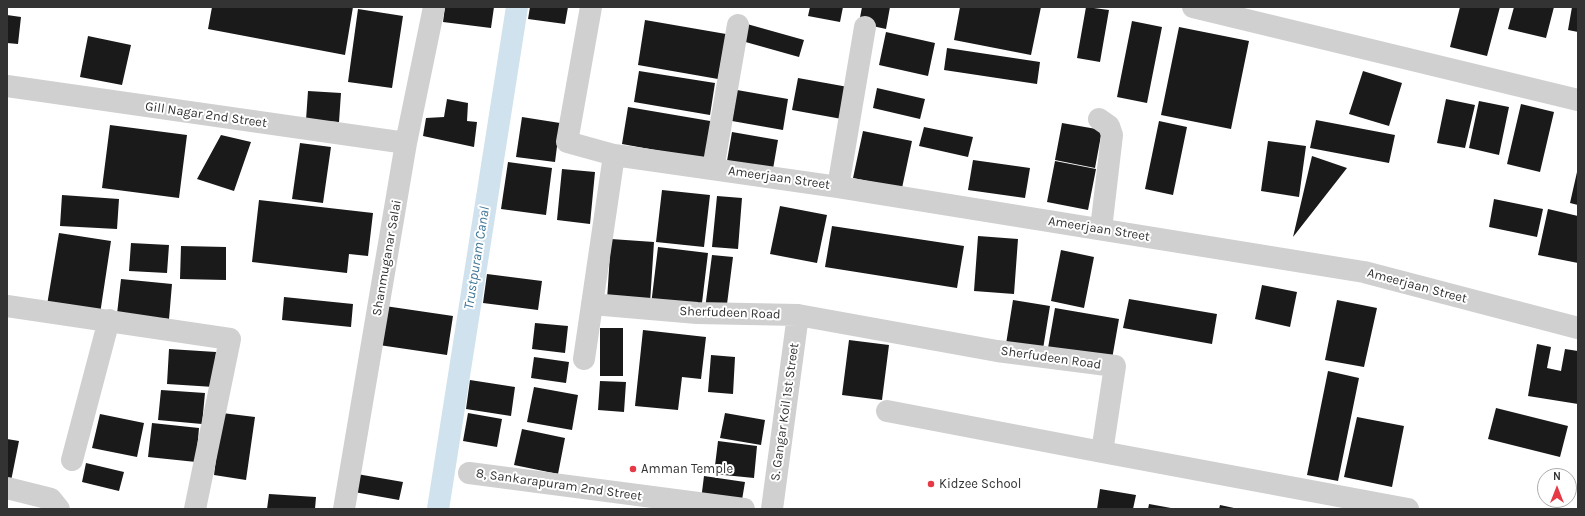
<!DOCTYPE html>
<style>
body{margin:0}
#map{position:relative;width:1585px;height:516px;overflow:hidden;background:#fff;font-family:Karla,sans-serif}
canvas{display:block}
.frame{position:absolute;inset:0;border:8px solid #333;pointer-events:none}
.north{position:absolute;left:1537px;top:468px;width:40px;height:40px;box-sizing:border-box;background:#fff;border:1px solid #adadad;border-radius:50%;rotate:0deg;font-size:11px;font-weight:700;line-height:16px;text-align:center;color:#333}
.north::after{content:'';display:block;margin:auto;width:14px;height:18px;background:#e63946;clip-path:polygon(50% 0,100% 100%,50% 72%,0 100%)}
</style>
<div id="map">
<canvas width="1585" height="516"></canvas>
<div class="frame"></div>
<div class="north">N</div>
</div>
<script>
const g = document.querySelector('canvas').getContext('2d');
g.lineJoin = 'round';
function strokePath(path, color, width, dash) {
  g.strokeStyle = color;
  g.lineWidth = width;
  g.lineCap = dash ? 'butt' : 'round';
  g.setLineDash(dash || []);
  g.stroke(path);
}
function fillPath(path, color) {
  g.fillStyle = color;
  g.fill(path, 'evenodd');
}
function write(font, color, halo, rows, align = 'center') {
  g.font = font + ' Karla,sans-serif';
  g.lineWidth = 4;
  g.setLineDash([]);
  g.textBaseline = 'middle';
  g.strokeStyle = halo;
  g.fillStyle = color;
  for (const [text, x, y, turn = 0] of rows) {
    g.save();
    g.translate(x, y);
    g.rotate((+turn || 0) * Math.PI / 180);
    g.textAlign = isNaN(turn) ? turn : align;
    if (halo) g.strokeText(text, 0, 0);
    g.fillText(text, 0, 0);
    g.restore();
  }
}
const canal = new Path2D(`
 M438,509L517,7`);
const building = new Path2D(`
 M212,7H353L345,55L208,29Z
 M445,7H494L491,28L443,22Z
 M530,7H568L565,24L528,19Z
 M810,7H843L840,22L808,16Z
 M862,7H890L886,29L859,23Z
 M960,7H1041L1031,55L954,40Z
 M1086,7L1109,10L1100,62L1077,58Z
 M1460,7H1500L1487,56L1450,47Z
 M1514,7H1554L1546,38L1508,29Z
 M1572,7H1578V32L1568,30Z
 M358,9L403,16L392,88L348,82Z
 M7,15L21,17L18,44L7,43Z
 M645,20L726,34L718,79L638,65Z
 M1132,21L1162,27L1147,103L1117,97Z
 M747,24L804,40L799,57L742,41Z
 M1179,27L1249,41L1231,129L1161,115Z
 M886,32L935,43L928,76L879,65Z
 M88,36L131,45L122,85L80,77Z
 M947,48L1040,62L1037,84L944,70Z
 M639,71L715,83L710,115L634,102Z
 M1363,71L1402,83L1389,126L1349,114Z
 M798,78L848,87L842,119L792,110Z
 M877,88L925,99L920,119L873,108Z
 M737,90L788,99L783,130L732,121Z
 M308,91L341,93L339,122L306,120Z
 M447,99L468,103L467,121L477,122L474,147L423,136L426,118L444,117Z
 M1446,99L1475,105L1465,148L1437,143Z
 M1479,101L1509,107L1499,155L1469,148Z
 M1521,104L1554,112L1540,172L1507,164Z
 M628,107L716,122L710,160L622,144Z
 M522,117L560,123L555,162L516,157Z
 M1316,120L1395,135L1389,163L1310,148Z
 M1159,121L1187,127L1173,195L1145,189Z
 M1062,123L1102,130L1095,168L1055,160Z
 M110,125L187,135L179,198L102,188Z
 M924,127L973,137L968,157L919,146Z
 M863,131L912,141L902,188L853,178Z
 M732,132L778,140L773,169L727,161Z
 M221,135L251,142L234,191L197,179Z
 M1268,141L1306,146L1299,197L1261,191Z
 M300,143L331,147L323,203L292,199Z
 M1312,156L1347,168L1293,237Z
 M973,160L1030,168L1025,198L968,190Z
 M1055,161L1096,169L1088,210L1047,202Z
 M508,162L552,168L546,215L501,209Z
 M562,169L595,172L590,224L557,220Z
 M1577,172H1578V205L1570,203Z
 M662,190L710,195L704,247L656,242Z
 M62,195L119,199L117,229L60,226Z
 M717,196L742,198L738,249L712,247Z
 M1494,199L1543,209L1537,237L1489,227Z
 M259,200L373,213L368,256L349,254L347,273L252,262Z
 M780,206L827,215L817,263L770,254Z
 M1548,209L1578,216V263L1538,255Z
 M832,226L964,246L957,288L825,267Z
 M59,233L111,241L100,314L47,305Z
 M978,236L1018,239L1014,294L974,291Z
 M611,239L654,242L650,303L607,300Z
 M131,243L169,245L167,273L129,271Z
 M181,246L226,247V280L180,279Z
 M658,247L708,253L701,311L651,305Z
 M1061,250L1094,257L1084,308L1051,301Z
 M712,255L733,257L726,312L705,309Z
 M487,274L542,281L538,310L483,303Z
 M121,279L172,284L169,319L117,314Z
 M1262,285L1297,292L1290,327L1255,319Z
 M284,297L353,304L351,327L282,320Z
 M1129,299L1217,314L1212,344L1123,328Z
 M1013,300L1050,306L1043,349L1006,344Z
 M1337,300L1377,308L1364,367L1325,360Z
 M385,306L453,316L447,355L379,345Z
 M1055,308L1119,319L1112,359L1048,348Z
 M535,323L568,326L565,353L532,349Z
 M600,328H623V376H600Z
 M643,330L706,337L701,379L682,377L678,410L635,406Z
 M849,340L889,345L882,400L842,395Z
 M1537,344L1551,347L1547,368L1561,371L1565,349L1578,351V404L1528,396Z
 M169,349L216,352L214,387L167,384Z
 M711,355L735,357L733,394L708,392Z
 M534,357L569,362L566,383L531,378Z
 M1328,371L1359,378L1338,481L1307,475Z
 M470,380L515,387L511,416L466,409Z
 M600,381L626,382L624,412L598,410Z
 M534,387L578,395L572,430L527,422Z
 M161,390L205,393L202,424L158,420Z
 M1496,408L1568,426L1560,457L1488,439Z
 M222,413L255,417L246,480L214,475Z
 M468,413L502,419L497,447L463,441Z
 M725,413L765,420L761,445L720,438Z
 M100,414L144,423L137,457L92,448Z
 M1357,417L1404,426L1392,487L1344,477Z
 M152,423L199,428L196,462L148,457Z
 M522,429L565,438L558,474L514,465Z
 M7,439L19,441L11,481H7Z
 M718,441L757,446L754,478L714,474Z
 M86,463L124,472L119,491L82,482Z
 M357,474L403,482L399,500L354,492Z
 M704,476L745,482L741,506L701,500Z
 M1100,489L1136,495L1133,509H1097Z
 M269,494L316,497L315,509H267Z
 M1149,504L1171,508V509H1148Z
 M1220,505L1234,508V509H1219Z`);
const minor = new Path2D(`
 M591,7L567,142L614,155L838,187L1364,272L1578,328
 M1193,7L1578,100
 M7,86L406,143
 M1099,119L1109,126L1112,135L1101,229
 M713,169L738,25
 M838,187L865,27
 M592,304L697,313L798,315L997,351L1115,366L1102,452L1408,509
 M7,306L230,339L195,509
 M584,359L614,155
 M887,411L1102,452
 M72,460L109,320
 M469,473L744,509
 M7,488L51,499L59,509
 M344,509L406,143L434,7
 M772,509L798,315`);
const markers = [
 [633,469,4,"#e63946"],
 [931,484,4,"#e63946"]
];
const streetNames = [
 ["Gill Nagar 2nd Street",206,115,8],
 ["Ameerjaan Street",779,178,8],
 ["Ameerjaan Street",1099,229,9],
 ["Shanmuganar Salai",387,258,-80],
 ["Ameerjaan Street",1417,286,15],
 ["Sherfudeen Road",730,313,2],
 ["Sherfudeen Road",1051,358,8],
 ["S. Gangar Koil 1st Street",785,412,-82],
 ["8, Sankarapuram 2nd Street",559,485,8]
];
const poiNames = [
 ["Amman Temple",641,469],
 ["Kidzee School",939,484]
];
const waterNames = [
 ["Trustpuram Canal",477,258,-81]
];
strokePath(canal, '#cfe2ee', 22);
fillPath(building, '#1a1a1a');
strokePath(minor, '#d0d0d0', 22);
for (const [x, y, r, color] of markers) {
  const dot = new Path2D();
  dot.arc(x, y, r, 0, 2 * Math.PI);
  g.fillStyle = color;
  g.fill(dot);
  strokePath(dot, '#fff', 1.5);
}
write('13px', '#333', '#fff', streetNames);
write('13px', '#333', '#fff', poiNames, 'left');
write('italic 14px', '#3f7597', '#fff', waterNames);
</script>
